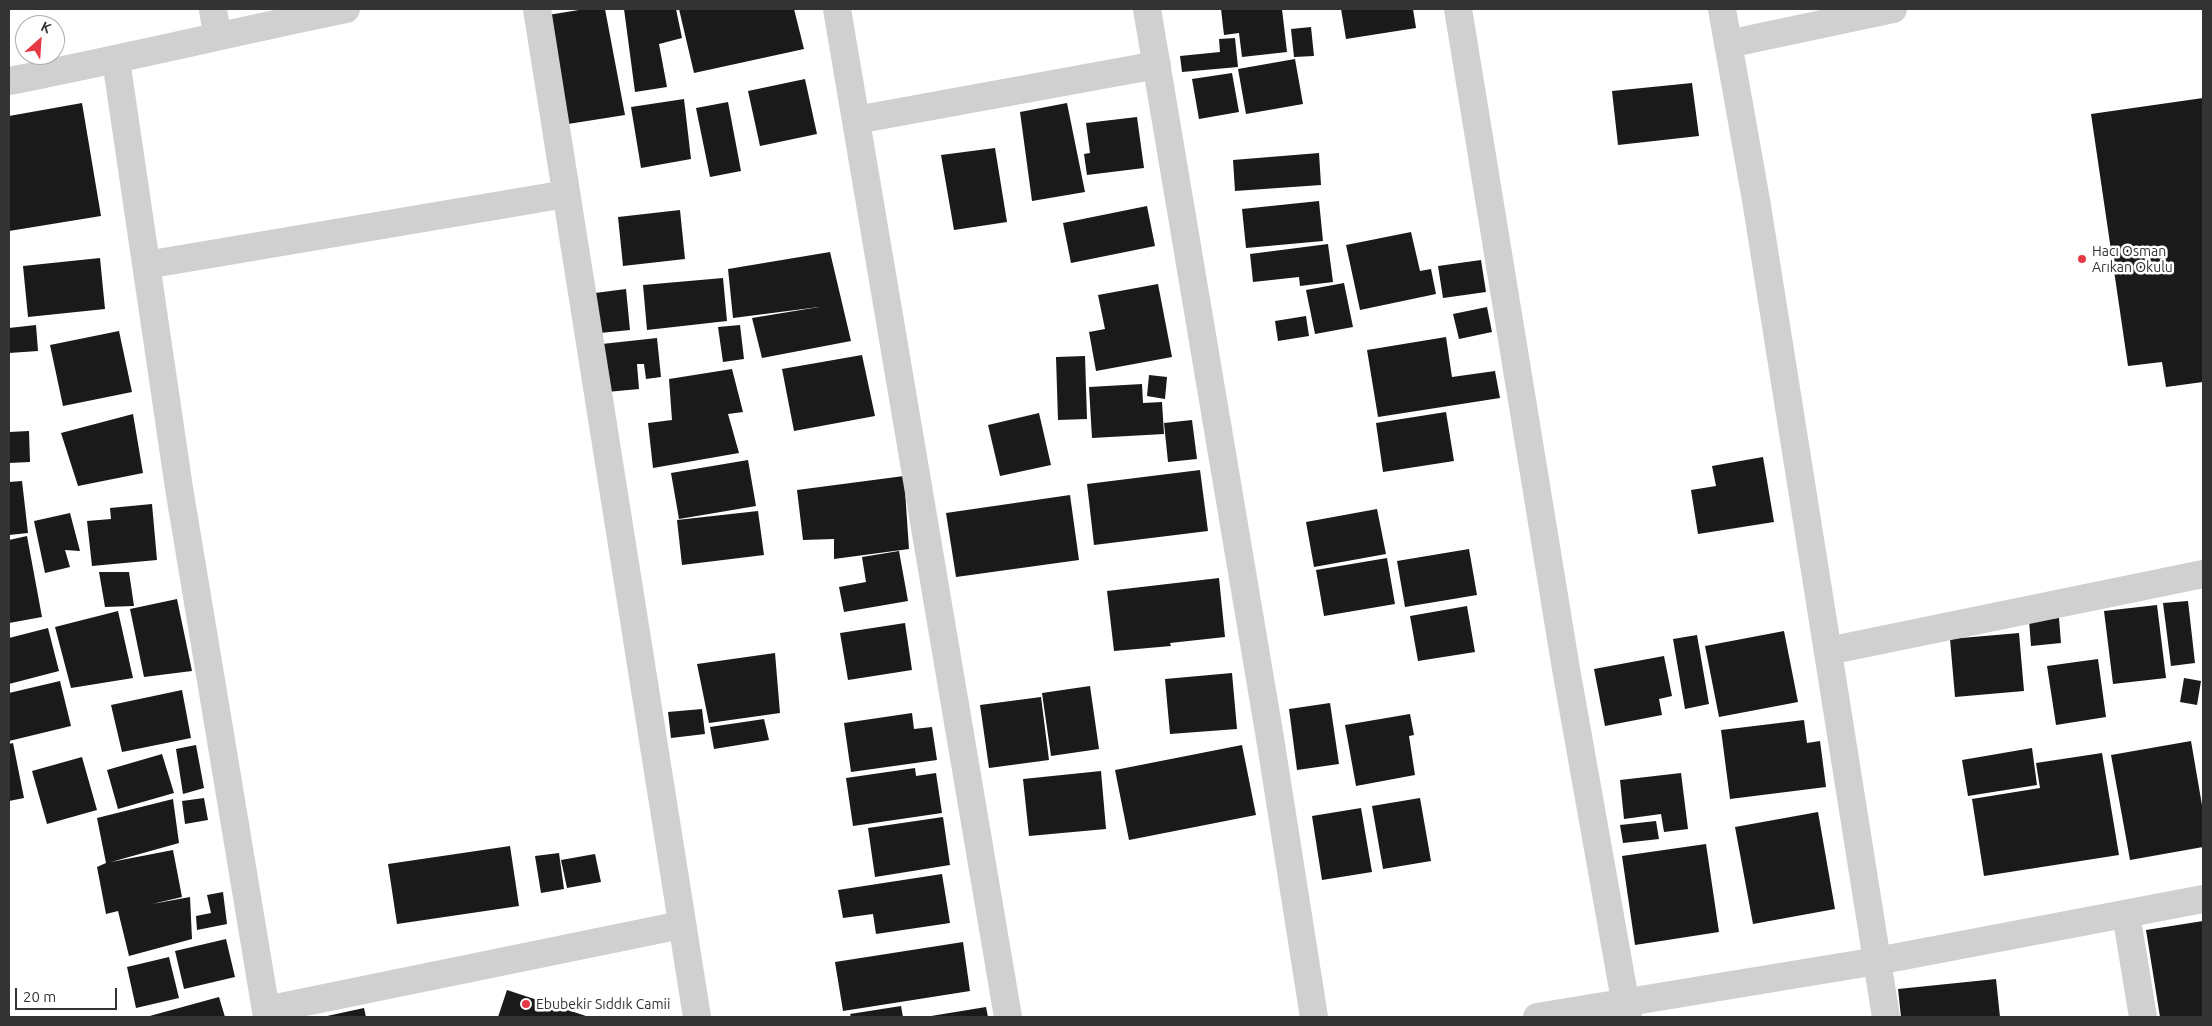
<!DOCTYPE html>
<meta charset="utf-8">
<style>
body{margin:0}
#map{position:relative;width:2212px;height:1026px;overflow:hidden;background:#fff;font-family:Ubuntu,sans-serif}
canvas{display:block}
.frame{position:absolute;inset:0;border:10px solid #333;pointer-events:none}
.north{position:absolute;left:15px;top:15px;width:50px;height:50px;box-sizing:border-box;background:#fff;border:1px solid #adadad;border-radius:50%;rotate:26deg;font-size:14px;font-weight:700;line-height:20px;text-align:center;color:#333}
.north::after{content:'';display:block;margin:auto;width:18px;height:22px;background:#e63946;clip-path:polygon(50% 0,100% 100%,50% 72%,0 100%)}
.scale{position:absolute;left:15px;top:988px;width:102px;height:22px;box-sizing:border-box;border:2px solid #333;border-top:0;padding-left:6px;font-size:15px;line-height:18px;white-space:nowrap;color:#333;-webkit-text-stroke:4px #fff;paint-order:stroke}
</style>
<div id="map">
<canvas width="2212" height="1026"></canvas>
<div class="frame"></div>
<div class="north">K</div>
<div class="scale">20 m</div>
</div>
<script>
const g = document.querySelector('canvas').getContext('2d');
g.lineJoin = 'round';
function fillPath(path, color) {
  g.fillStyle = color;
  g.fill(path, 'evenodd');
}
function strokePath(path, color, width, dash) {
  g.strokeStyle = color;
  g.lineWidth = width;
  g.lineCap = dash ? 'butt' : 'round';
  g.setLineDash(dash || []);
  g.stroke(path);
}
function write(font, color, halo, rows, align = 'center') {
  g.font = font + ' Ubuntu,sans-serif';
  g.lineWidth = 5;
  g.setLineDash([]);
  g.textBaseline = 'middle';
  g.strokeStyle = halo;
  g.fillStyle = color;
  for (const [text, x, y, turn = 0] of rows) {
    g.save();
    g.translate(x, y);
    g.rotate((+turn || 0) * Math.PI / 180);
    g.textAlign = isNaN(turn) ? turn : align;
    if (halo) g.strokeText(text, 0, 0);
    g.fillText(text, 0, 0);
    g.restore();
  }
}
const building = new Path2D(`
 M585,9H605L625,115L568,124L548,15Z
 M624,9H676L682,38L659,44L667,87L635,92Z
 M679,9H794L804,49L694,73Z
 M1221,9H1282L1287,52L1242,57L1239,33L1224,35Z
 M1341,9H1413L1416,28L1346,39Z
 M1311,27L1314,56L1294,57L1291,29Z
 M1235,38L1238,67L1182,72L1180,56L1220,52L1219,39Z
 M1295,59L1303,104L1246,114L1238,69Z
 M1232,73L1239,112L1199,119L1192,79Z
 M805,79L817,134L760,146L748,91Z
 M1692,83L1699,136L1618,145L1612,91Z
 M2203,98V382L2166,387L2162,362L2128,366L2091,114Z
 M684,99L691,159L641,168L631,107Z
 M728,102L741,171L710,177L696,108Z
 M82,103L101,216L9,231V116Z
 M1067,103L1085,192L1032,201L1020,112Z
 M1137,117L1144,168L1087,175L1084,154L1090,153L1086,123Z
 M995,148L1007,222L954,230L941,155Z
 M1319,153L1321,185L1235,191L1233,160Z
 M1319,201L1323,241L1246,248L1242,209Z
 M1147,206L1155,246L1071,263L1063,223Z
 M680,210L685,259L623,266L618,217Z
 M1411,232L1420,271L1431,269L1436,294L1360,310L1346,245Z
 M1328,244L1333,282L1300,286L1299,277L1253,282L1250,254Z
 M830,252L851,341L762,358L752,318L819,307L733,318L728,269Z
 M100,258L105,309L28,317L23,266Z
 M1481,260L1486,292L1443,298L1438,266Z
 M723,278L727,321L647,330L643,285Z
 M1344,283L1353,327L1315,334L1306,290Z
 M1158,284L1172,357L1096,371L1089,332L1105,329L1098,295Z
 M626,289L630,330L600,333L595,293Z
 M1487,307L1492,332L1459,339L1453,314Z
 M1306,316L1309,336L1278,341L1275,321Z
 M36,325L38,351L9,353V328Z
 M740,325L744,359L723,362L718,327Z
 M119,331L132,392L63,406L50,345Z
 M1446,337L1452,377L1495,371L1500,398L1378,417L1367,350Z
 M657,338L661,377L646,379L644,364H637L639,389L607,392L602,344Z
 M862,355L875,416L794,431L782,369Z
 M1085,356L1087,419L1058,420L1056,357Z
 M732,369L743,412L728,414L739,453L653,468L648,423L672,420L669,379Z
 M1149,375L1167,377L1165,399L1147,396Z
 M1142,384L1143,403L1162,402L1164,434L1092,438L1089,387Z
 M1446,412L1454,461L1383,472L1376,423Z
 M1039,413L1051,465L1000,476L988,425Z
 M133,414L143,473L78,486L61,433Z
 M1192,420L1197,459L1168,462L1164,423Z
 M29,431L30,462L9,463V432Z
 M1763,457L1774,522L1698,534L1691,490L1716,486L1712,466Z
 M748,460L756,506L679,519L671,473Z
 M1200,470L1208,531L1094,545L1087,484Z
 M904,476L909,549L834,559V539L803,540L797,490Z
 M22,481L28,533L9,535V482Z
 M1070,495L1079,560L956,577L946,513Z
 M152,504L157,560L92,566L87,521L111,519L110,508Z
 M1377,509L1386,554L1314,567L1306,522Z
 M758,511L764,555L682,565L677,520Z
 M70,513L80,551L65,550L70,567L45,573L34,521Z
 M27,536L42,617L9,623V540Z
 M1469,549L1477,595L1405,607L1397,561Z
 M899,551L908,601L844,612L839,587L866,582L862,557Z
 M1387,558L1395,604L1324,616L1316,570Z
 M99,572H129L134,606L105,607Z
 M1219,578L1225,637L1170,643L1171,646L1114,651L1107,591Z
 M177,599L192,671L144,677L130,609Z
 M2188,601L2195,663L2171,666L2163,603Z
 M2157,605L2166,678L2113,684L2104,611Z
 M1467,606L1475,652L1418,661L1410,616Z
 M118,611L133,678L71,688L55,627Z
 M2059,618L2061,643L2031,646L2029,620Z
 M905,623L912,670L848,680L840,633Z
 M48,628L59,671L9,684V638Z
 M1784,631L1798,702L1719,717L1705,646Z
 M2019,633L2024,691L1955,697L1950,639Z
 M1697,635L1709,704L1685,709L1673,639Z
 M775,653L780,713L709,723L697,664Z
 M1664,656L1672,696L1659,699L1662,715L1605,726L1594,669Z
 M2098,659L2106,717L2056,725L2047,666Z
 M1232,673L1237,729L1170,734L1165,679Z
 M2184,678L2201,681L2197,705L2180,702Z
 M60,681L71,726L9,741V693Z
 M1090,686L1099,749L1051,756L1042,693Z
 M182,690L191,738L122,752L111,705Z
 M1041,697L1049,760L989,768L980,705Z
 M1330,703L1339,764L1297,770L1289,709Z
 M702,709L705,734L671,738L668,712Z
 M912,713L914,729L932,727L937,760L851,772L844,723Z
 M1410,714L1414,735L1409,736L1415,775L1356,786L1345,725Z
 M764,719L769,740L714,749L710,727Z
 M1804,720L1807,743L1820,741L1826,787L1730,799L1721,730Z
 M2191,741L2203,811V847L2130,860L2111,755Z
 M13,743L24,798L9,801V744Z
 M196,745L204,788L183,794L176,749Z
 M1242,745L1256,815L1129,840L1115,770Z
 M2032,748L2037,785L1968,796L1962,760Z
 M2102,753L2119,855L1984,876L1972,799L2040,788L2036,763Z
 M162,754L174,793L118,809L107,770Z
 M82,757L97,810L47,824L32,771Z
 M915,768L916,776L936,773L942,813L853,826L846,778Z
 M1101,771L1106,829L1029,836L1023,779Z
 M1681,773L1688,829L1664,832L1661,814L1624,819L1620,780Z
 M204,798L208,820L185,824L182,801Z
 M1420,798L1431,861L1383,869L1372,806Z
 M173,799L179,843L111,862L173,850L182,897L152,904L190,897L192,939L129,956L118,911L106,914L97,867L106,863L97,818Z
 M1361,808L1372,872L1322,880L1312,816Z
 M1818,812L1835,909L1753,924L1735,827Z
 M943,817L950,865L875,877L868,828Z
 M1656,821L1659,839L1623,843L1620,825Z
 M1706,844L1719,932L1635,945L1622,856Z
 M510,846L519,906L397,924L388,864Z
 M559,853L564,889L541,893L535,856Z
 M595,854L601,882L567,888L561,860Z
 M942,874L950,923L876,934L873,914L843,918L838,890Z
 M223,892L227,924L197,930L196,916L211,913L207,895Z
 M2203,921V1017H2160L2146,930Z
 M226,939L235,977L184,989L175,951Z
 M963,942L970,991L843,1011L835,962Z
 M169,957L179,998L136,1008L127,967Z
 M1996,979L2000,1017H1901L1898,989Z
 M507,990L589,1017H498Z
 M219,997L225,1017H146Z
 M901,1006L903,1017H851L850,1014Z
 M986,1007L988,1017H931V1016Z
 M364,1008L366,1017H327V1016Z`);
const minor = new Path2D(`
 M213,9L217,35
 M537,9L697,1017
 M837,9L1008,1017
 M1147,9L1270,738L1314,1017
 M1458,9L1566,669L1628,1017
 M1722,9L1756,200L1886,1017
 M1728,44L1893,9
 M116,60L179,488L267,1017
 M856,120L1157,65
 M146,265L566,194
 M1828,651L2203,574
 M2126,914L2143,1017
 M266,1010L681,925`);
const tertiary = new Path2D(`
 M9,81C122,59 234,32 346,9
 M1537,1017L1877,961L2203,899`);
const markers = [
 [2082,259,5,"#e63946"],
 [526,1004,5,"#e63946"]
];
const poiNames = [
 ["Hacı Osman",2092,251],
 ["Arıkan Okulu",2092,267],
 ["Ebubekir Sıddık Camii",536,1004]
];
fillPath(building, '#1a1a1a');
strokePath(minor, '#d0d0d0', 28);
strokePath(tertiary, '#d0d0d0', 28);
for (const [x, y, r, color] of markers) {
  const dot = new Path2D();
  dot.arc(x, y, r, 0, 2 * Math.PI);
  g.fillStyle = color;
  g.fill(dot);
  strokePath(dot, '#fff', 2);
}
write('14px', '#333', '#fff', poiNames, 'left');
</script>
